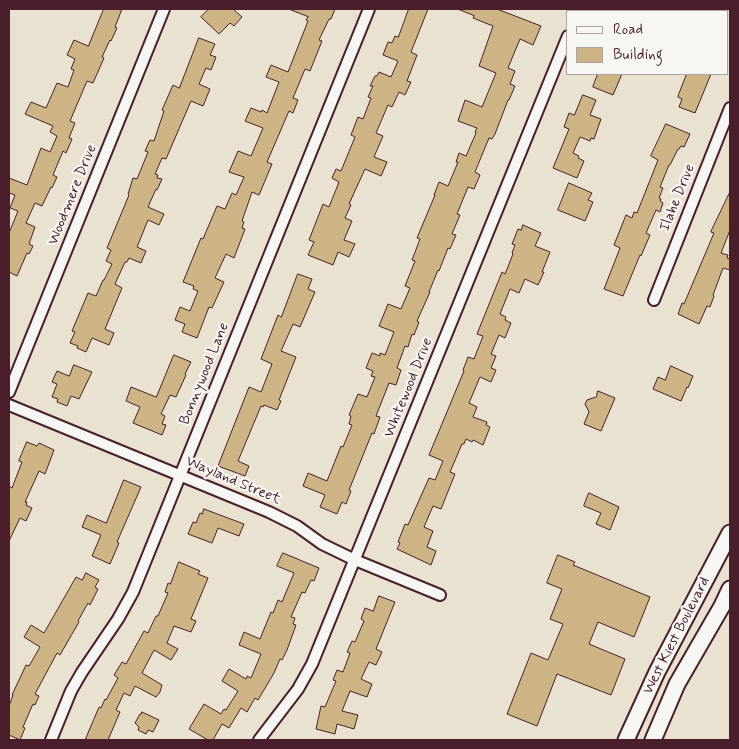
<!DOCTYPE html>
<style>
body{margin:0}
#map{position:relative;width:739px;height:749px;overflow:hidden;background:#eae2d1;font-family:Mynerve,sans-serif}
canvas{display:block}
.frame{position:absolute;inset:0;border:10px solid #4a1f2b;pointer-events:none}
.legend{position:absolute;left:566px;top:10px;width:162px;height:65px;box-sizing:border-box;background:#f6f6f2;border:1px solid #b1a0a2;margin:0;padding:6px 9px;list-style:none;font-size:15px;color:#4a1f2b}
.legend li{display:flex;align-items:center;gap:10px;height:25px}
.legend b{width:25px;border:1px solid #b1a0a2}
</style>
<div id="map">
<canvas width="739" height="749"></canvas>
<div class="frame"></div>
<ul class="legend">
<li><b style="height:6px;background:#f6f6f2"></b>Road</li>
<li><b style="height:14px;background:#cdb484"></b>Building</li>
</ul>
</div>
<script>
const g = document.querySelector('canvas').getContext('2d');
g.lineJoin = 'round';
function fillPath(path, color) {
  g.fillStyle = color;
  g.fill(path, 'evenodd');
}
function strokePath(path, color, width, dash) {
  g.strokeStyle = color;
  g.lineWidth = width;
  g.lineCap = dash ? 'butt' : 'round';
  g.setLineDash(dash || []);
  g.stroke(path);
}
function write(font, color, halo, rows, align = 'center') {
  g.font = font + ' Mynerve,sans-serif';
  g.lineWidth = 4.5;
  g.setLineDash([]);
  g.textBaseline = 'middle';
  g.strokeStyle = halo;
  g.fillStyle = color;
  for (const [text, x, y, turn = 0] of rows) {
    g.save();
    g.translate(x, y);
    g.rotate((+turn || 0) * Math.PI / 180);
    g.textAlign = isNaN(turn) ? turn : align;
    if (halo) g.strokeText(text, 0, 0);
    g.fillText(text, 0, 0);
    g.restore();
  }
}
const building = new Path2D(`
 M104,9H122L115,27L117,28L111,41L110,40L102,57L104,58L93,83L87,81L70,121L75,123L69,138L72,139L66,153L63,151L53,175L57,177L52,188L51,187L42,206L35,203L26,223L35,227L29,244L33,246L29,254L27,253L17,276L9,272V233L18,211L10,208L15,195L9,193V178L27,185L41,148L50,152L57,136L50,132L53,126L25,114L31,102L46,108L57,83L68,87L74,70L71,69L75,59L67,55L74,40L88,46Z
 M209,9H233L242,17L234,26L230,23L219,34L201,17Z
 M289,9H335L331,19H329L319,40L322,41L310,71L305,69L293,98L298,100L293,113L289,111L267,162L272,164L259,195L252,192L242,221L244,222L242,228L245,229L234,258L226,254L215,278L224,282L212,308L209,307L197,338L182,332L185,324L175,320L180,307L190,311L198,291L193,289L194,286L183,282L201,238L203,239L217,206L225,209L232,193L236,195L244,177L229,172L238,151L251,156L263,128L245,121L251,108L261,112L262,110L267,113L279,82L266,77L271,65L288,72L308,21L306,20L308,17Z
 M409,9H428L411,52L417,55L407,81L411,82L405,95L399,92L392,107L388,105L376,133L383,136L374,157L387,162L381,176L365,169L349,204L351,205L345,218L352,221L344,240L355,244L349,257L338,252L333,265L308,255L314,242L309,240L323,204L329,207L339,182L332,178L336,169L341,171L355,137L351,135L358,117L363,119L371,98L368,97L373,86H370L375,76H377L379,72L391,77L398,61L383,55L388,42L392,43L395,36L398,37Z
 M458,9H497L541,26L533,45L520,39L508,68L515,71L510,84L515,86L509,100H508L495,134L492,139L489,138L475,172L480,175L474,189L468,187L457,214L460,215L452,234L456,235L450,249L448,248L439,271L438,270L429,292H430L417,321L419,322L414,335L412,334L408,347L405,346L397,368L401,370L396,385L389,383L376,416L380,417L374,434L372,433L349,490L351,491L346,504L342,502L337,514L320,507L325,495L303,486L308,473L327,481L341,446L343,447L352,425L349,424L351,416L349,415L358,394L367,397L375,377L371,376L373,371L366,368L372,353L380,356V353L385,355L394,332L379,326L388,304L401,309L410,288L405,286L415,261L412,260L420,239L417,238L435,195H434L439,182L448,186L458,162H456L459,153L466,156L476,133L475,132L477,128L458,121L465,100L482,107L496,73L479,66L493,26L473,18L474,16Z
 M199,38L215,44L210,55L216,57L211,70L206,68L199,84L210,89L203,106L191,101L166,159L162,158L155,174L158,175L157,178L162,179L157,190L156,189L148,207L164,214L159,225L148,220L137,247L146,251L141,263L129,258L127,262H125L115,284L122,288L105,329L114,333L109,345L92,338L86,352L77,348L78,346L70,343L75,332L72,331L88,293L96,296L103,280H104L112,264L106,261L111,250L107,248L129,195L128,194L133,178L137,179L148,152L145,151L150,140L154,141L164,111L162,110L173,85L179,88Z
 M598,74H622L613,95L593,87Z
 M687,74H711L695,113L679,107L682,99L678,97Z
 M583,95L596,100L590,115L601,119L594,139L591,138L590,141L580,137L573,153L579,156L578,158L584,161L577,178L553,168L569,129L564,127L569,113L574,115Z
 M666,124L690,134L684,147L681,146L679,149H678L670,165H669L660,187L663,188L659,198L661,199L660,201L663,203L660,212L656,210L646,233L650,235L641,256L640,255L623,296L604,289L620,248L614,245L626,215L632,218L634,212L637,213L658,160L651,156Z
 M569,183L592,193L588,200L593,202L585,221L558,210Z
 M730,192V230L721,253L728,255L727,258L730,259V270L723,268L713,295L714,296L710,307L707,306L699,324L678,314L682,303L684,304L714,233L711,232Z
 M523,225L541,233L535,246L550,252L542,272H544L538,285L525,279L519,293L510,289L500,314L506,317L505,320L511,323L505,338L499,335L491,354L496,356L491,368L496,370L491,382L480,377L469,403L477,407L473,417L487,422L486,425L490,427L483,445L473,440L472,442L466,439L464,444H462L450,472L455,474L441,509L433,506L424,527L433,531L427,547L436,551L431,565L397,549L400,543L398,542L405,524L408,525L429,478L435,480L443,461L429,455L464,371L463,370L468,357L474,359L483,336L477,334L502,272L505,274L513,254L512,253L515,245L512,244L518,229L521,230Z
 M298,274L312,279L308,289L315,292L300,327L293,324L281,351L296,357L279,400L281,401L277,410L264,405L263,407L261,406L238,461L249,466L245,476L218,466L249,387L261,392L272,364L261,359L278,315L281,317Z
 M174,355L191,362L185,374L186,375L176,397L170,395L161,414L165,416L162,424L166,425L162,435L133,423L140,407L126,401L131,387L156,397Z
 M74,365L92,372L79,399L71,396L67,406L57,402L58,399L52,397L57,384L52,382L57,371L69,376Z
 M671,366L693,376L688,388L687,387L681,401L653,389L658,377L665,380Z
 M598,391L615,398L601,431L584,424L589,412L585,404L587,400L596,397Z
 M27,442L37,446L39,443L54,450L45,474L39,471L25,502H27L26,505L32,508L26,521L20,518L9,541V486L12,488L22,462L19,461Z
 M124,480L141,487L117,542L119,543L110,564L92,556L101,535L82,527L87,515L106,523Z
 M589,493L619,507L610,530L596,524L601,513L584,506Z
 M204,509L244,524L239,536L218,528L212,543L188,534L193,522L196,523L200,513L202,514Z
 M283,553L319,568L314,581L311,580L305,593L302,592L291,617L295,618L293,624L296,625L287,650L282,660L280,659L274,673L258,700L255,698L247,712L241,708L229,728L222,724L213,740H208L189,729L204,704L221,714L224,709L226,710L238,691L222,681L229,669L246,679L247,676L251,678L261,654L239,645L244,632L260,639L271,612L273,613L278,600L282,602L294,573L277,566Z
 M558,555L575,562L573,565L650,597L634,637L598,622L589,644L625,659L611,695L557,674L537,726L507,714L531,653L548,660L563,624L550,619L562,589L547,583Z
 M179,562L200,571L198,574L208,578L191,619L196,621L191,632L174,626L167,643L178,649L171,660L154,650L142,673L162,685L160,692L156,697L135,686L130,696L124,693L116,710L120,712L108,740H85L99,707L101,708L105,699L106,700L118,678L114,675L122,662L126,664L144,631L148,633L156,616H158L168,593L165,592L168,583L170,584Z
 M86,573L99,580L95,587L98,589L90,605L88,603L78,621L79,622L60,655L57,653L35,694L39,696L35,705L33,704L23,727L25,728L20,740L9,735V706L13,695H12L26,665L29,666L40,647L24,637L31,625L44,633L76,577L82,580Z
 M379,596L395,602L376,649L382,652L376,665L369,662L361,679L372,684L367,697L350,691L342,711L358,715L354,729L337,724L335,734L316,729L321,706L325,707L336,681L333,680L337,670L343,672L350,653L347,652L352,641L355,642L364,621L361,619L365,608L373,611Z
 M142,712L159,720L153,732L148,730L146,734L138,730L139,727L135,723L140,714H141Z`);
const minor = new Path2D(`
 M578,11L579,9
 M654,300L730,108
 M9,392L164,9
 M9,405L269,512L297,526L322,544L355,560L440,595
 M51,740L71,691L82,672L118,619L133,592L369,9
 M259,740L298,689L312,664L568,36`);
const secondary = new Path2D(`
 M626,740L657,672L730,533
 M653,740L677,684L722,606L730,589`);
const streetNames = [
 ["Woodmere Drive",73,195,-68],
 ["Ilahe Drive",678,198,-68],
 ["Bonnywood Lane",205,374,-68],
 ["Whitewood Drive",409,388,-68],
 ["Wayland Street",233,481,23],
 ["West Kiest Boulevard",677,636,-63]
];
fillPath(building, '#cdb484');
strokePath(building, '#4a1f2b', 1);
strokePath(minor, '#4a1f2b', 14);
strokePath(secondary, '#4a1f2b', 19);
strokePath(minor, '#f6f6f2', 10);
strokePath(secondary, '#f6f6f2', 15);
write('15px', '#4a1f2b', '#f6f6f2', streetNames);
</script>
